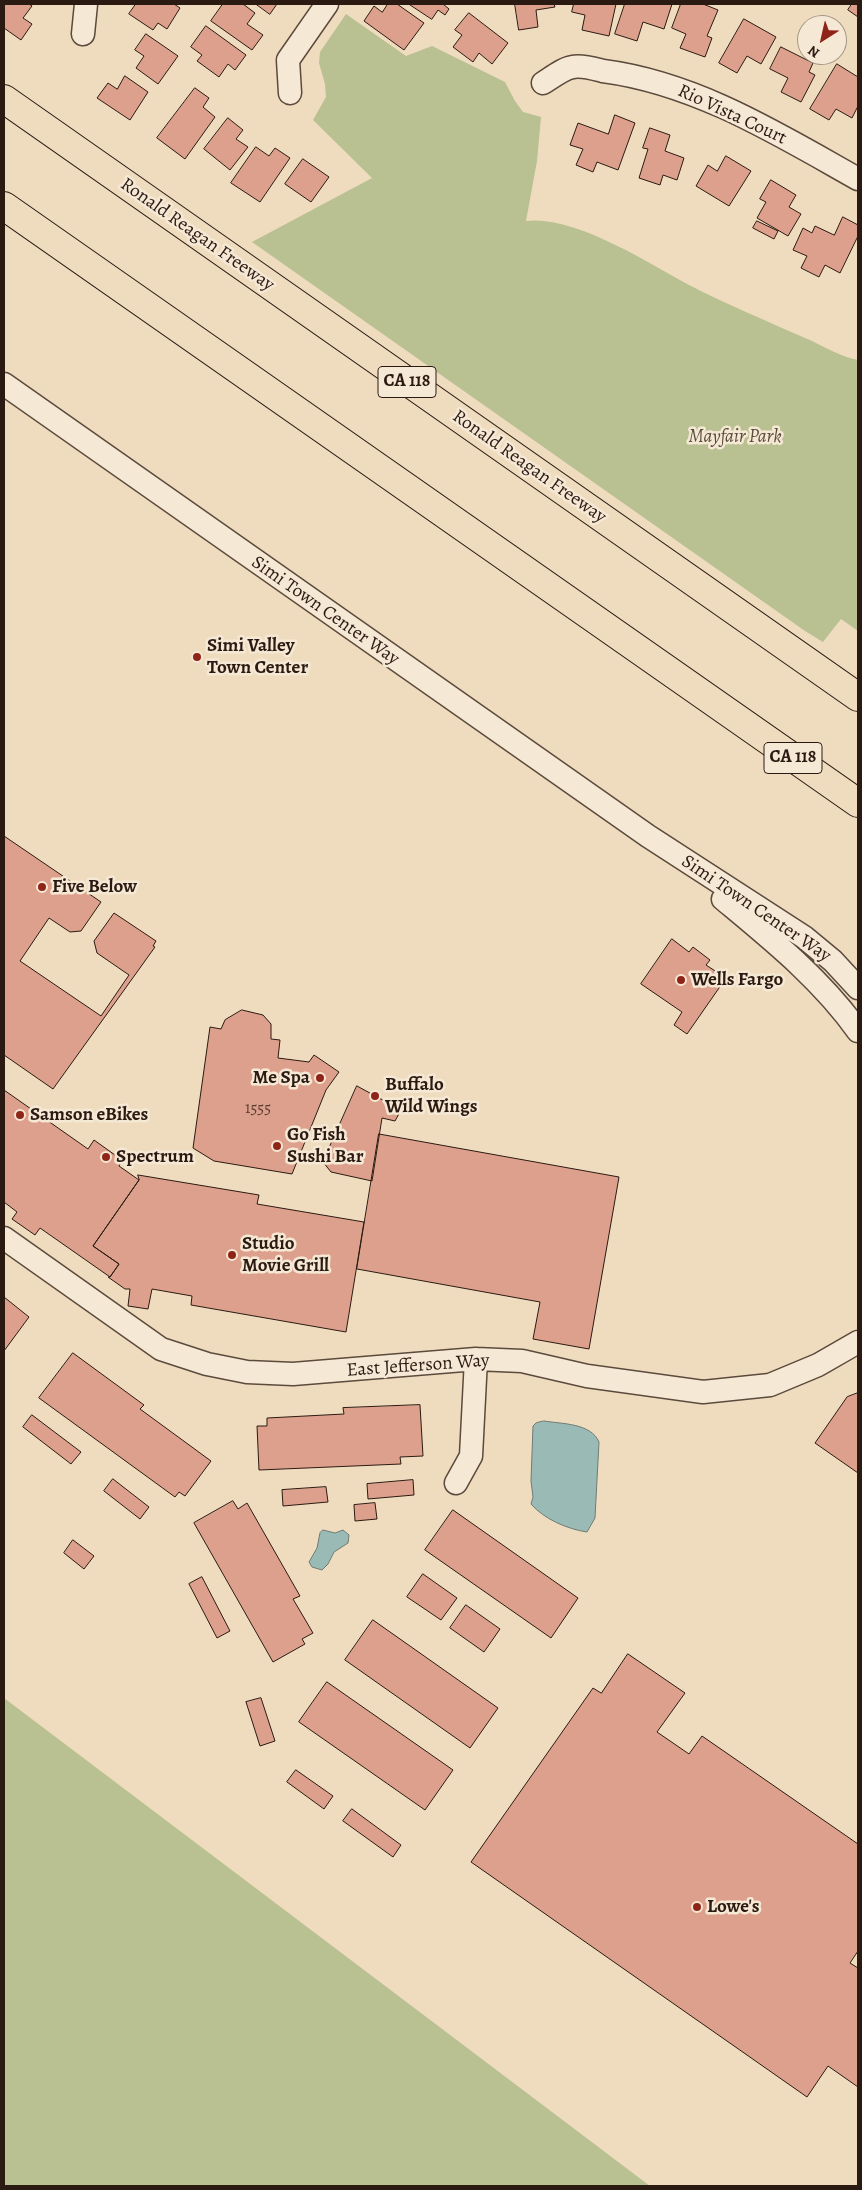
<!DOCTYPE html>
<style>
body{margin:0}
#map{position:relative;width:862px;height:2190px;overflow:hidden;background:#efdcbe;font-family:Alegreya,serif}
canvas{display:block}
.frame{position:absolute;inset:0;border:5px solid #2b1a12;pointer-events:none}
.north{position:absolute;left:797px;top:15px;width:50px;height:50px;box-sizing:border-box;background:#f5e8d5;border:1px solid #a49687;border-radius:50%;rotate:215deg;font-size:14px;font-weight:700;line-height:20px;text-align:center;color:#2b1a12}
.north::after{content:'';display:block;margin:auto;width:18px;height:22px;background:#8f2418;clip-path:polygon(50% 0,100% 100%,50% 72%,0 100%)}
</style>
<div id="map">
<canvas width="862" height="2190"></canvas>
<div class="frame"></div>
<div class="north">N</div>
</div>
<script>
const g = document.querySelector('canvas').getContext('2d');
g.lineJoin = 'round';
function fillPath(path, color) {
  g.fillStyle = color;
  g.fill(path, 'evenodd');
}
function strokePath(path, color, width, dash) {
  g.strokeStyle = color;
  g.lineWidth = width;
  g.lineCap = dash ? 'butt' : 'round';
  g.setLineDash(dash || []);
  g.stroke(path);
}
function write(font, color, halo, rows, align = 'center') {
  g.font = font + ' Alegreya,serif';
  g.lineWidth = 5;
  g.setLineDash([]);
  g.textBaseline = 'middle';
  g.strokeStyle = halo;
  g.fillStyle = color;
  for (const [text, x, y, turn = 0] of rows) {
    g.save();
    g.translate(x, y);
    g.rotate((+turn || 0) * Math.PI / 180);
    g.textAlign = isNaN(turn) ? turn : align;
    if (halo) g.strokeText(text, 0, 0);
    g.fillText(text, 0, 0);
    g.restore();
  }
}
const green = new Path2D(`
 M346,14L406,56L432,46L505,82L515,101L523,112L541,117L537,161L526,221C575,215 648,263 691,286C728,305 767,321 805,338C822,345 840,357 858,360V631L841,619L823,642L805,631L252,242L372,178L313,120L326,97L325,84L319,63L320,52Z
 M4,1698L650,2186H4Z`);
const water = new Path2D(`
 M544,1421C562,1424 591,1423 599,1442L595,1518L587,1532C567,1529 544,1519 531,1504L533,1497L531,1481L533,1426L536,1423Z
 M323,1530L335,1533L343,1530L349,1535L348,1543L334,1552L328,1564L322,1570L312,1567L309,1562L317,1548L320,1533Z`);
const building = new Path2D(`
 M4,4H29L32,6L23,18L32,24L21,40L4,28Z
 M136,4H174L180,8L167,29L158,23L153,30L129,14Z
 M223,4H243L255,13L247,24L263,35L252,50L211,21Z
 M256,4H277L270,14Z
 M388,4H397L424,23L404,50L364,21L374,6L382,12Z
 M409,4H443L449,9L445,15L438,10L432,19Z
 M515,4H554L555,7L536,10L538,27L519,30Z
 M574,4H616L609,36L582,30L585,15L572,12Z
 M625,4H672L664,29L643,22L637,41L615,34Z
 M681,4H703L718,10L707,36L712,38L705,57L680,48L686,34L672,28Z
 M852,4H858V17L848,10Z
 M469,13L508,43L492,64L479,53L473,62L453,47L462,35L455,30Z
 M744,19L776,37L761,64L747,56L737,73L719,63Z
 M206,26L246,55L235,70L228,64L219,77L197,61L202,55L191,47Z
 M146,34L178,56L158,84L136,68L144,56L135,50Z
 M781,47L813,63L809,72L815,75L801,102L781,92L788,78L770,69Z
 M837,64L858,77V106L852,118L836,109L829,120L810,109Z
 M125,76L148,92L130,120L97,98L108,83L117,89Z
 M195,88L209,98L203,107L215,117L185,159L157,138Z
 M615,115L635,123L618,170L597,162L593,172L576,165L583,149L570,145L578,123L608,134Z
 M228,118L243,130L236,139L248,147L230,170L204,149Z
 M650,128L670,135L665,151L684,158L677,180L663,175L660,185L639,178L648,149L643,148Z
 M256,147L269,156L275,148L290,158L260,202L231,183Z
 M726,156L751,171L729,206L696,186L708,165L717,171Z
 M303,159L329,177L311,202L285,184Z
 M771,180L796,195L789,207L801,214L788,236L757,218L766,202L760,199Z
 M843,217L858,225V236L840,273L825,265L819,277L801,268L807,256L793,250L803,228L812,233L815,226L834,235Z
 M757,221L778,231L774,239L753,228Z
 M4,836L101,902L81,931L70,932L49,918L20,961L101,1016L129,975L97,953L94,941L114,913L156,941L153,946L155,947L53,1089L4,1055Z
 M672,939L689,952L693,947L710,960L706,965L726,978L687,1034L674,1025L682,1012L641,984Z
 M242,1010L263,1015L271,1024V1039L280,1040L278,1058L309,1062L314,1055L339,1072L326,1090L292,1174L214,1161L193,1148L210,1027L221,1029L225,1020Z
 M357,1086L401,1110L395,1121L382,1118L372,1181L331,1172L323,1162Z
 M4,1090L88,1149L94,1140L122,1160L119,1166L139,1180L93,1246L119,1264L110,1277L40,1228L35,1235L12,1219L17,1212L4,1202Z
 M379,1134L619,1177L589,1349L533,1339L540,1302L357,1269Z
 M138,1175L259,1195L257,1204L364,1222L346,1332L191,1305L192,1296L152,1289L148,1309L128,1306L130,1289H125L108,1277H110L119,1264L93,1246L139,1180Z
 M4,1297L29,1317L4,1351Z
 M73,1353L144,1405L140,1409L211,1461L185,1496L179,1492L175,1497L39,1398Z
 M858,1393V1473L815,1443L847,1397Z
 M420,1405L423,1456L400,1457L401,1464L259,1470L257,1426H267V1418L344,1414L343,1408Z
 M32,1415L81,1452L71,1464L23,1427Z
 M113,1479L149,1507L140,1519L104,1491Z
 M413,1480L414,1495L368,1499L367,1484Z
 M326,1487L328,1502L283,1506L282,1490Z
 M233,1501L238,1509L247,1503L300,1596L293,1599L313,1633L302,1639L305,1644L273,1662L194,1523Z
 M375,1503L377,1519L355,1521L354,1505Z
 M453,1510L578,1598L551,1638L425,1550Z
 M73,1540L94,1556L84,1569L64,1553Z
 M423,1574L457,1598L441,1620L407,1597Z
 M202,1577L230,1631L217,1638L189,1584Z
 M466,1605L500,1629L484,1652L450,1628Z
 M373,1620L498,1708L470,1748L345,1660Z
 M628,1654L685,1693L657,1732L689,1754L702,1736L858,1844V1951L850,1963L858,1968V2087L828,2066L807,2097L471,1862L593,1688L601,1693Z
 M327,1682L453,1770L425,1810L299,1722Z
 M261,1698L275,1741L260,1746L246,1702Z
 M296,1770L333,1796L324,1809L287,1782Z
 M352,1809L401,1845L393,1857L343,1821Z`);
const minor = new Path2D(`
 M83,34L86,4
 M543,83C551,78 564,68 573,67C582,65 595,69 603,71C696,83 778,134 858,179
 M290,93L288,60L327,4
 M4,384L648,836L804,937L833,961L858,988
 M723,899C771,939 821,979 858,1031
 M4,1238L161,1349L207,1364L247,1372L293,1374L476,1359L522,1361L587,1376L703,1392L770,1385L818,1365L858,1342
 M456,1483L471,1456L476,1359`);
const highway = new Path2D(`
 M4,99L858,697
 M4,206L858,803`);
const markers = [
 [197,657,5,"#8f2418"],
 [42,887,5,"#8f2418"],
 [681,980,5,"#8f2418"],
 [320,1078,5,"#8f2418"],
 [375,1096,5,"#8f2418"],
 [20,1115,5,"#8f2418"],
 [277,1146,5,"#8f2418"],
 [106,1157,5,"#8f2418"],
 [232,1255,5,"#8f2418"],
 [697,1907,5,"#8f2418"]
];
const numberNames = [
 ["1555",258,1109]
];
const shields = [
 [407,382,58],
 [793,758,58]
];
const shieldNames = [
 ["CA 118",407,382],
 ["CA 118",793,758]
];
const streetNames = [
 ["Rio Vista Court",732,115,25],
 ["Ronald Reagan Freeway",197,235,35],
 ["Ronald Reagan Freeway",529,467,35],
 ["Simi Town Center Way",325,611,35],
 ["Simi Town Center Way",756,909,34],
 ["East Jefferson Way",418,1366,-4]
];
const parkNames = [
 ["Mayfair Park",735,437]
];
const poiNames = [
 ["Simi Valley",207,646],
 ["Town Center",207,668],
 ["Five Below",52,887],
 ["Wells Fargo",691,980],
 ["Me Spa",310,1078,"right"],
 ["Buffalo",385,1085],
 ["Wild Wings",385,1107],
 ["Samson eBikes",30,1115],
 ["Go Fish",287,1135],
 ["Sushi Bar",287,1157],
 ["Spectrum",116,1157],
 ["Studio",242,1244],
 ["Movie Grill",242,1266],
 ["Lowe's",707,1907]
];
fillPath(green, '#b9c091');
fillPath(water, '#9abbb5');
strokePath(water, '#6e7b74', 1);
fillPath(building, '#dda08c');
strokePath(building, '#2b1a12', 1);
strokePath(minor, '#5c4a3d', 25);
strokePath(highway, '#2b1a12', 30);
strokePath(minor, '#f5e8d5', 22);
strokePath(highway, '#efdcbe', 28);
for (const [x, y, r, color] of markers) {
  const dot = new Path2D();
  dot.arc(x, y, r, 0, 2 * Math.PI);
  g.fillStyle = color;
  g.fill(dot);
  strokePath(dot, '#f5e8d5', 2);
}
write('16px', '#583c30', null, numberNames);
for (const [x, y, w] of shields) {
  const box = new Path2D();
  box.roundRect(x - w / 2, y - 15.5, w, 31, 4);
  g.fillStyle = '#f5e8d5';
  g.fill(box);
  strokePath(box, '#2b1a12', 1);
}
write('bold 18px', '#2b1a12', null, shieldNames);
write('19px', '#2b1a12', '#f5e8d5', streetNames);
write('italic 19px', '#564c38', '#f5e8d5', parkNames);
write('bold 19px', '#2b1a12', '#f5e8d5', poiNames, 'left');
</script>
